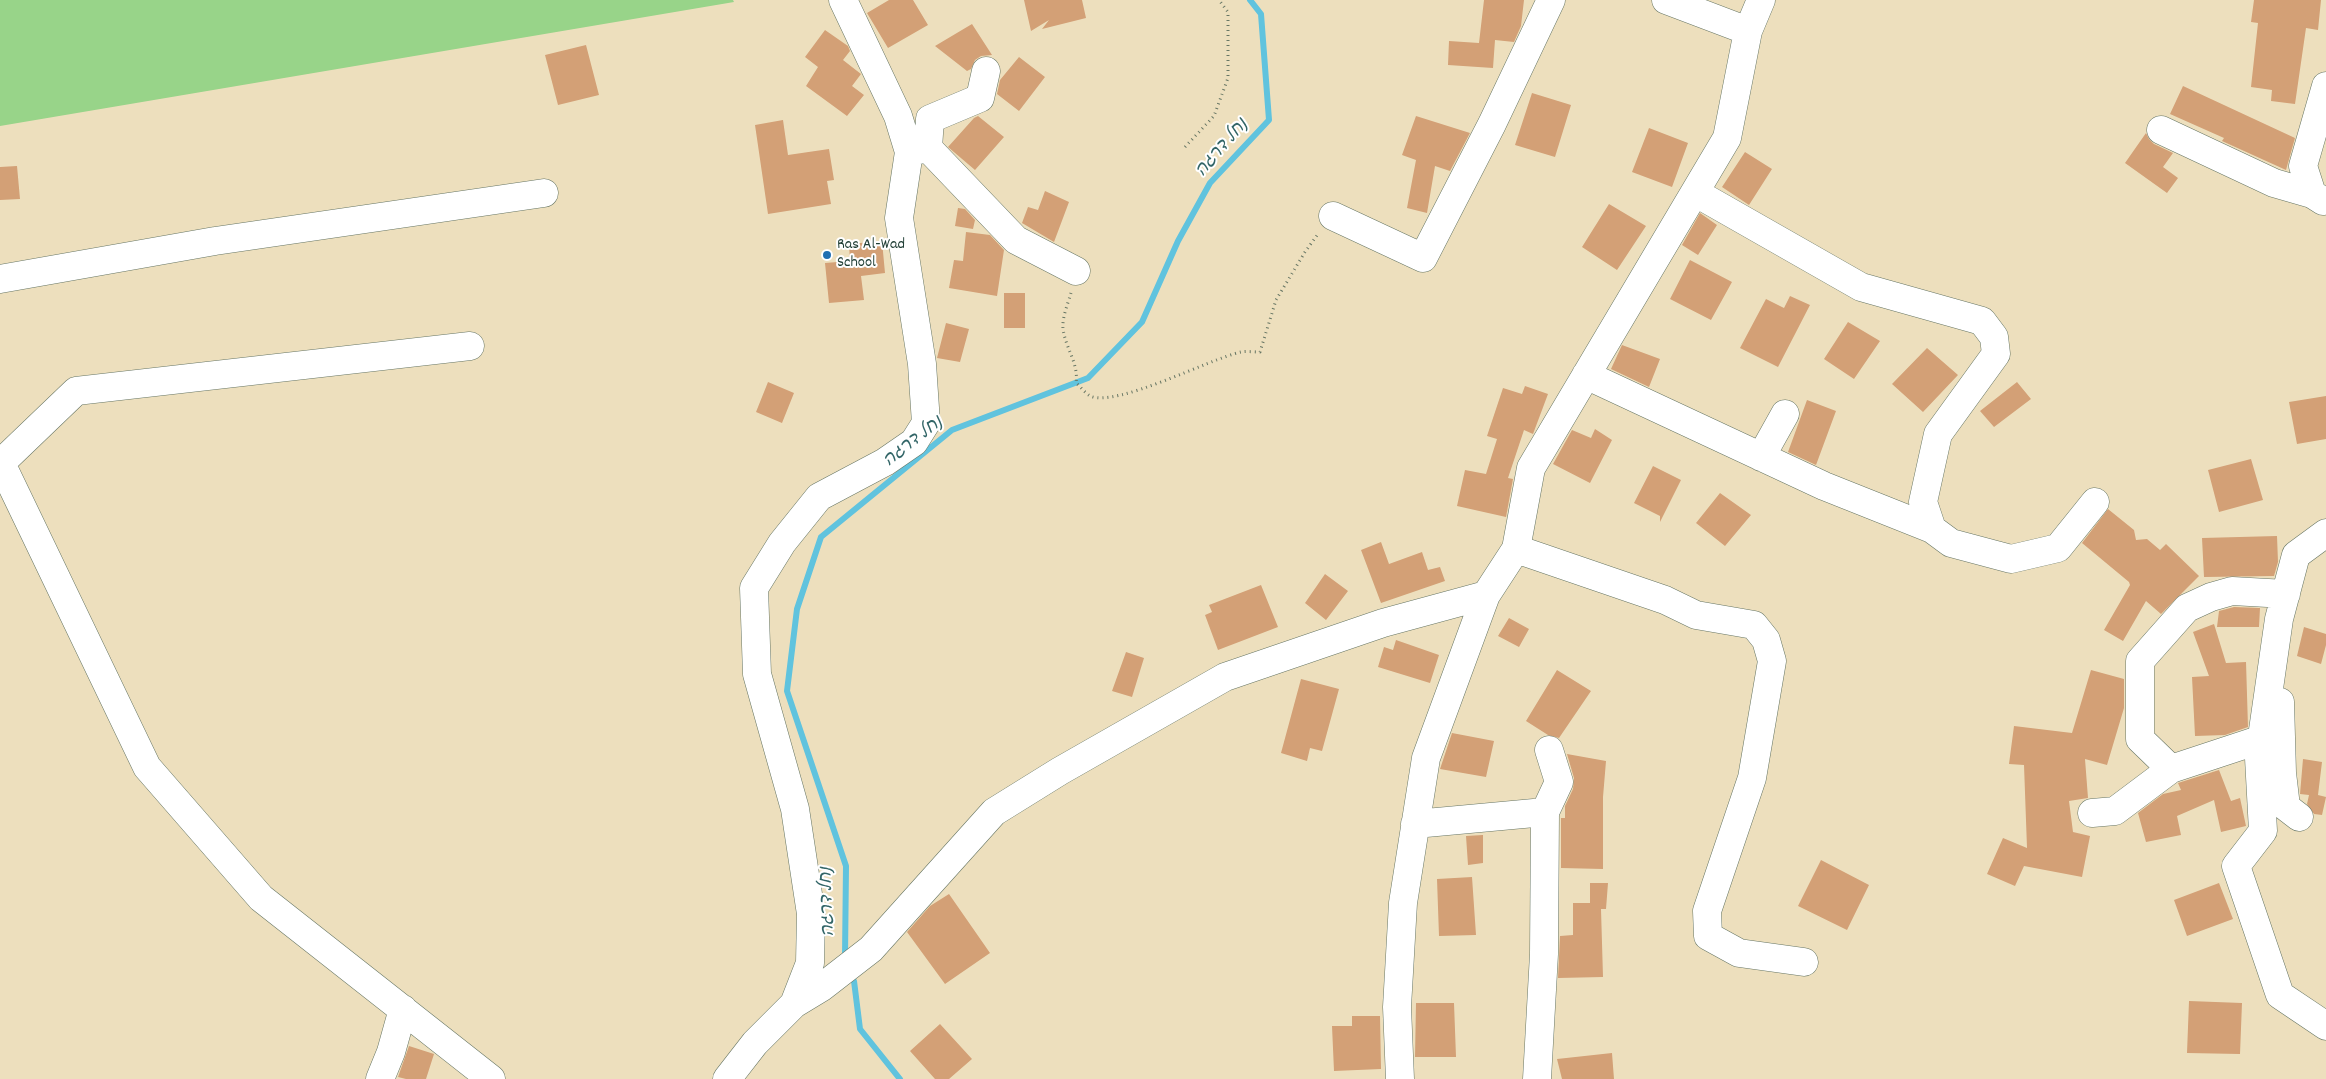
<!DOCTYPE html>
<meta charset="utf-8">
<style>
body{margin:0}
canvas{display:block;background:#eddfbd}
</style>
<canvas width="2326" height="1079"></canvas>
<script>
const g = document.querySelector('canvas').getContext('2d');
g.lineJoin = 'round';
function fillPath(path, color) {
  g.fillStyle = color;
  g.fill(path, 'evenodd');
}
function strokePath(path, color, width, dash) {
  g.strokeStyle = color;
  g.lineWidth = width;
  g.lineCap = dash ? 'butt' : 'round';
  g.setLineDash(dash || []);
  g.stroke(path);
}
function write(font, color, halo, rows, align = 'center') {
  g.font = font + ' Dekko,"Playpen Sans Hebrew",sans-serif';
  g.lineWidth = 4;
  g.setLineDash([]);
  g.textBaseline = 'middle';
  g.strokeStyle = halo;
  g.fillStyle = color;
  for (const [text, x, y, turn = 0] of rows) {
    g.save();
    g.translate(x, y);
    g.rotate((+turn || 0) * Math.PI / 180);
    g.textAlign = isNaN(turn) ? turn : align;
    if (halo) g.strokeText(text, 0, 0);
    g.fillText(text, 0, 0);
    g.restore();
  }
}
const green = new Path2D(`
 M0,0H733L734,2L0,126Z`);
const stream = new Path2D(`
 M845,957L846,866L787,691L797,609L821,537L952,430L1088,378L1142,322L1178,241L1210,183L1269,120L1261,14L1250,0
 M854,981L860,1029L900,1079`);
const building = new Path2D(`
 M889,0H913L928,25L888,48L867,13Z
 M1024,0H1082L1086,18L1042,29L1049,20L1031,31Z
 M1484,0H1524L1521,26L1514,42L1495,40L1493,68L1448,65L1449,41L1479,43Z
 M2254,0H2321L2318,30L2306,28L2295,104L2271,101L2272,90L2251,87L2258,23L2251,22Z
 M972,24L992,55L981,56L975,60L971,69L967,71L935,46Z
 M825,30L848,46L850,51L843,60L861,74L852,86L864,95L847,116L806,86L818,67L805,57Z
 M586,45L599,95L558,105L545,55Z
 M1019,57L1045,77L1019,111L997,94L1000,80Z
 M2183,86L2295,138L2286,170L2222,141L2224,138L2170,114Z
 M1532,93L1571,105L1555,157L1515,145Z
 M978,116L1004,137L975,170L948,147L974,118Z
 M1416,116L1470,133L1450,171L1435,166L1427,213L1407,208L1416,160L1402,155Z
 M783,120L788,155L829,149L834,180L827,181L831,204L768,214L755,125Z
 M1649,128L1688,143L1672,187L1632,172Z
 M2146,133L2149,139L2154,144L2173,153L2163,167L2178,178L2167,193L2125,163Z
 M1745,152L1772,169L1749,205L1722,187Z
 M17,166L20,199L0,200V167Z
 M1045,191L1069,202L1054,242L1022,223L1028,207L1038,210Z
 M1609,204L1646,226L1617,270L1582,247Z
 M958,208L965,209L975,220L973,229L955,226Z
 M1700,213L1717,225L1698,255L1682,245Z
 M966,232L990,235L1004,250L997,296L949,288L954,260L963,261Z
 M882,241L885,273L861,276L864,300L829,303L825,263L850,261L849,244Z
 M1690,260L1732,282L1711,320L1670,299Z
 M1004,293H1025V328H1004Z
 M1790,296L1810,305L1778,367L1740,348L1766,299L1784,308Z
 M1848,322L1880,341L1854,379L1824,359Z
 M946,323L969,329L960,362L937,358Z
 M1622,345L1660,359L1649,387L1611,369Z
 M1927,348L1958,375L1923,412L1892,384Z
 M768,382L794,393L782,423L756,412Z
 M2017,382L2031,399L1994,427L1980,411Z
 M1525,386L1548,394L1533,434L1524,430L1508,478L1513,479L1506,517L1457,506L1465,470L1486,474L1497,439L1487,436L1503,388L1522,394Z
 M2326,396V439L2297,444L2289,402Z
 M1807,400L1836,411L1816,465L1788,452Z
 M1595,429L1612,440L1590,483L1553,464L1572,430L1591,438Z
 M2251,459L2263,500L2219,512L2208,470Z
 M1653,466L1681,480L1660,522V516L1634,503Z
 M1720,493L1751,515L1725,546L1696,523Z
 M2108,509L2134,530L2136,540L2147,539L2160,550L2166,544L2199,576L2161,614L2146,601L2123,641L2104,630L2130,585L2129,582L2082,543Z
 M2277,536L2278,562L2274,576L2204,577L2202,538Z
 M1381,542L1389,564L1422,552L1428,570L1440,567L1445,581L1381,603L1361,550Z
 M1325,574L1348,591L1326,620L1305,603Z
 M1261,585L1278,627L1218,650L1205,615L1212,612L1209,605Z
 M2234,607L2260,608L2259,627H2217L2219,611Z
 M1509,618L1529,629L1519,647L1498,636Z
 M2214,624L2226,663L2246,662L2248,727L2225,735L2195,736L2192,677L2209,676L2193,632Z
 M2304,627L2326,634V645L2321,664L2297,656Z
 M1396,640L1439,655L1430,683L1378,667L1384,647L1393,650Z
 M1126,652L1144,658L1132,697L1112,691Z
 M1557,670L1591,691L1559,738L1548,735L1526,721Z
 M2091,670L2124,679V708L2107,765L2085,759L2088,798L2069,801L2073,832L2090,836L2082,877L2024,866L2015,886L1987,874L2003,838L2027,848L2024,765L2009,764L2014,726L2072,733Z
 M1301,679L1339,689L1322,751L1310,748L1307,761L1281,753Z
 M1452,733L1494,741L1486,777L1440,769Z
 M1567,754L1606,761L1603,797V869L1561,868V818H1565V806L1573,789L1574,778Z
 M2303,759L2322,762L2318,795L2326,797L2322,815L2314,814L2307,804L2309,795L2300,794Z
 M2219,770L2231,801L2240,798L2246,826L2221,832L2214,800L2177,816L2181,835L2146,842L2138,813L2163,794L2181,790L2178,783Z
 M1483,835V863L1468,865L1466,836Z
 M1821,860L1869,885L1847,930L1798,906Z
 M1472,877L1476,935L1439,936L1437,879Z
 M1590,883H1608L1606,909H1601L1603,977L1558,978L1560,936L1573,935V903H1590Z
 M2219,883L2233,919L2187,936L2174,900Z
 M949,894L990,953L945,984L907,932L930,906Z
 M2189,1001L2242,1003L2240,1054L2187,1053Z
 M1416,1003H1454L1456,1057H1415Z
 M1352,1016H1380L1381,1069L1334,1071L1332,1026H1352Z
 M940,1024L972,1059L949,1079H935L910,1051Z
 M409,1046L434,1054L426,1079H406L398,1077Z
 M1612,1053L1614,1079H1562L1557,1059Z`);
const path = new Path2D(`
 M1185,147L1214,116L1228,78V12L1219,0
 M1071,293C1068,303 1062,318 1063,328C1065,348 1079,363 1076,383C1080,386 1085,393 1090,396C1116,408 1209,359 1241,352C1247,351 1254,352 1260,352L1276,300L1305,252L1318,234`);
const minor = new Path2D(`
 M1666,0L1748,31
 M2161,130L2274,183L2312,194
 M928,148L930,119L980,98L986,71
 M909,152L928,148L1016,240L1076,271
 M1696,193L1861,287L1982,321L1994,337L1996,354L1938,434L1923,502L1932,529
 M2323,201L2312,194L2303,166L2326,86
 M1333,216L1423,258L1492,124L1551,0
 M0,279L215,241L544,193
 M1586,375L1824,486L1932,529L1951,543L2011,559L2058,548L2095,502
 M1761,457L1785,414
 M0,461L147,767L261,898L491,1079
 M1,463L76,391L470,346
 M2326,533L2296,555L2279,619L2259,758L2263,831L2236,866L2280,995L2326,1026
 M1516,549L1665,600L1696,615L1754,625L1766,640L1772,661L1752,778L1707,911L1708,936L1739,953L1804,962
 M2280,702L2282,773L2286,807L2299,817
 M2171,769L2140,739V661L2187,608L2211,597L2232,591L2286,594
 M2092,813L2115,811L2171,769L2262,739
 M1415,824L1545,812
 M794,1004L822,987L871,949L994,812L1060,771L1225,677L1383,623L1486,595L1516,549L1531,468L1727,138L1748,31L1761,0
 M380,1079L391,1052L403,1009
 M727,1079L755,1043L794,1004L810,963L811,914L795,809L757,674L754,588L782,543L819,497L885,462L914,442L926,423L922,364L899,218L909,152L898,116L843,0
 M1400,1079L1397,1007L1403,903L1426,758L1486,595
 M1537,1079L1544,954L1545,812L1559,782L1549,750`);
const markers = [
 [827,255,5,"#1f6fb2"]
];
const poiNames = [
 ["Ras Al-Wad",837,246],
 ["School",837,264]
];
const waterNames = [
 ["נחל דרגה",1223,149,-49],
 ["נחל דרגה",914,443,-38],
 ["נחל דרגה",829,902,-92]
];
fillPath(green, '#98d489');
strokePath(stream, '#60c3de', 6);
fillPath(building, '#d3a076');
strokePath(minor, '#677664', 29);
strokePath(path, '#677664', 3, [1, 4]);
strokePath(minor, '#fff', 28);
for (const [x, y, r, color] of markers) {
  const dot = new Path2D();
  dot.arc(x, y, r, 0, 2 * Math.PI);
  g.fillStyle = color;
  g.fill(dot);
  strokePath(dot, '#fff', 2);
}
write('16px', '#1f3d34', '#fff', poiNames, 'left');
write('italic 18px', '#326567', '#fff', waterNames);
</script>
